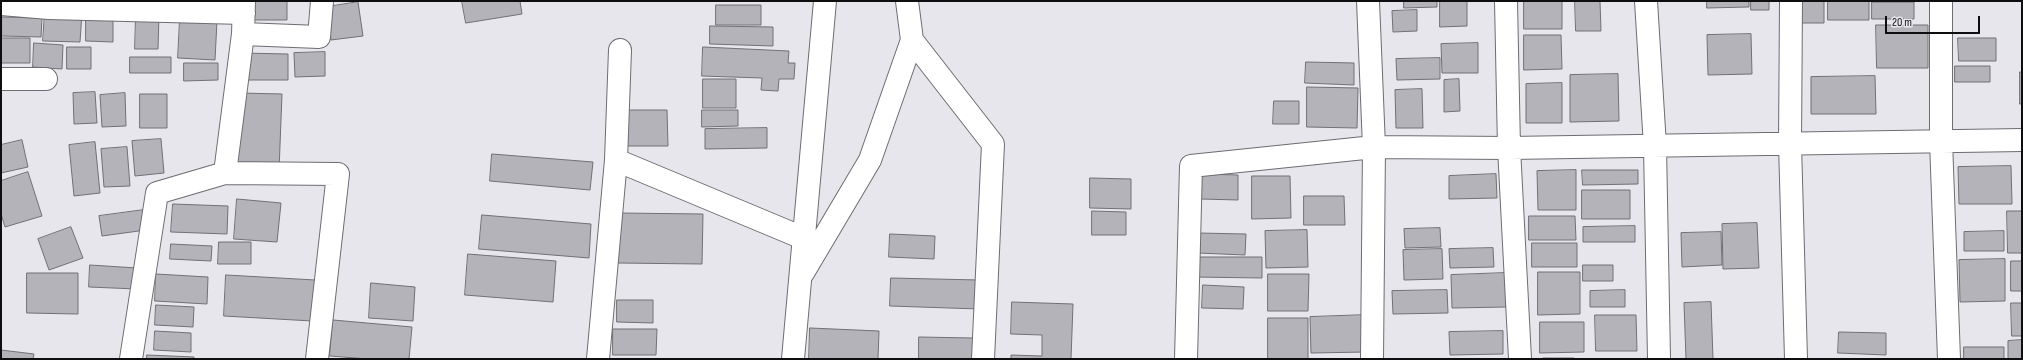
<!DOCTYPE html>
<style>
body{margin:0}
#map{position:relative;width:2023px;height:360px;overflow:hidden;background:#e6e6ec;font-family:"Sofia Sans Condensed",sans-serif}
canvas{display:block}
.frame{position:absolute;inset:0;border:2px solid #0e0e10;pointer-events:none}
.scale{position:absolute;left:1885px;top:16px;width:95px;height:18px;box-sizing:border-box;border:2px solid #0e0e10;border-top:0;padding-left:5px;font-size:12px;line-height:14px;white-space:nowrap;color:#0e0e10;-webkit-text-stroke:3px #e6e6ec;paint-order:stroke}
</style>
<div id="map">
<canvas width="2023" height="360"></canvas>
<div class="frame"></div>
<div class="scale">20 m</div>
</div>
<script>
const g = document.querySelector('canvas').getContext('2d');
g.lineJoin = 'round';
function fillPath(path, color) {
  g.fillStyle = color;
  g.fill(path, 'evenodd');
}
function strokePath(path, color, width, dash) {
  g.strokeStyle = color;
  g.lineWidth = width;
  g.lineCap = dash ? 'butt' : 'round';
  g.setLineDash(dash || []);
  g.stroke(path);
}
const building = new Path2D(`
 M250,1H287V20H250Z
 M462,1H520L522,14L466,23Z
 M1404,1H1437V7L1404,8Z
 M1440,1H1467V26L1440,27Z
 M1524,1H1562V29H1524Z
 M1575,1H1600L1601,31H1576Z
 M1707,1H1749V7L1707,8Z
 M1751,1H1769V10H1751Z
 M1796,1H1824V23H1796Z
 M1828,1H1869V20H1828Z
 M358,2L363,36L331,40L327,7Z
 M1872,2H1914V19H1872Z
 M716,5H761V25H716Z
 M1417,10V31L1393,32L1392,11Z
 M45,12L82,13L80,42L43,41Z
 M86,15H113V42L86,41Z
 M136,15H159L158,49H135Z
 M2,17L42,18L41,37L2,36Z
 M180,19L217,21L215,60L178,58Z
 M1876,25H1928V68H1877Z
 M710,26L773,27V46L710,44Z
 M1751,34L1752,74L1708,75L1707,35Z
 M1524,35H1561L1562,69L1524,70Z
 M1,38H30V63H1Z
 M1958,38H1996V61H1959Z
 M34,43L63,45L62,69L33,67Z
 M1478,43V73H1442L1441,44Z
 M67,47H91V69H67Z
 M703,47L789,51L788,63H795L794,79H779L778,91L761,90L762,78L702,76Z
 M325,52V76L295,77L294,53Z
 M241,53L288,54V80H241Z
 M130,57H171V73H130Z
 M1440,58V79L1397,80L1396,59Z
 M1306,62L1354,63V85L1305,83Z
 M184,63H218V80L184,81Z
 M1955,66H1990V82H1955Z
 M2020,72H2022V104H2020Z
 M1618,74L1619,121L1570,122V75Z
 M1875,76L1876,114H1811V77Z
 M703,79H736V108H703Z
 M1459,79L1460,111L1444,112V80Z
 M1562,83V123H1526V84Z
 M1307,87L1358,88L1357,128L1307,127Z
 M1422,89L1423,128H1396L1395,90Z
 M95,92L97,123L74,124L73,93Z
 M125,93L126,126L102,127L100,95Z
 M240,93L282,94L279,171L237,169Z
 M140,94H167V128H140Z
 M1274,101H1299V124H1273Z
 M625,110H667L668,146H625Z
 M702,110H738V126L702,127Z
 M767,128V148L705,149V129Z
 M161,139L164,173L135,176L132,141Z
 M22,140L28,167L1,173V145Z
 M95,142L100,193L74,196L69,145Z
 M127,147L130,186L104,187L101,149Z
 M492,154L593,162L590,190L490,181Z
 M2011,166L2012,204H1959L1958,167Z
 M1576,170V210H1538L1537,171Z
 M1582,170H1638V184L1583,185Z
 M28,172L42,216L5,227L1,214V181Z
 M1202,174L1238,175V200L1201,199Z
 M1496,174L1497,198L1449,199V176Z
 M1252,176H1290L1291,218L1252,219Z
 M1090,178L1131,179V209L1090,208Z
 M1582,190H1630V219H1582Z
 M1304,196H1344L1345,225H1304Z
 M237,199L281,203L277,242L234,239Z
 M173,204L228,206L227,234L171,232Z
 M144,210L146,230L102,236L99,216Z
 M1092,211L1126,212V235H1092Z
 M2007,211H2022V253H2008Z
 M618,213L703,214L702,264L617,263Z
 M482,215L591,224L589,258L479,249Z
 M1529,216H1575L1576,240H1529Z
 M1757,223L1759,268L1723,269L1722,224Z
 M1635,226V242H1583V227Z
 M71,227L83,258L49,270L38,239Z
 M1440,228L1441,247L1405,248L1404,229Z
 M1307,230L1308,267L1266,268L1265,231Z
 M2004,231V251H1964V232Z
 M1721,232L1722,265L1682,267L1681,233Z
 M1198,233L1246,234L1245,255L1197,253Z
 M890,234L935,236L934,259L889,257Z
 M219,242H251V264H218Z
 M1532,243H1577V267H1532Z
 M171,244L212,246L211,261L170,259Z
 M1493,248L1494,267L1450,268L1449,249Z
 M1442,249L1443,279L1404,280L1403,250Z
 M468,254L556,261L553,302L465,295Z
 M1193,257H1262V278L1193,277Z
 M2005,259V301L1960,302L1959,260Z
 M2011,261H2022V291H2011Z
 M90,265L137,268L136,289L89,287Z
 M1583,265H1613V281H1583Z
 M1538,272H1580V314L1538,315Z
 M27,273H78V314L27,313Z
 M1505,273L1506,307L1452,308L1451,275Z
 M156,274L208,277L207,304L155,301Z
 M1268,274H1309L1308,311H1268Z
 M226,275L315,280L312,321L224,316Z
 M891,278L979,280V309L890,306Z
 M371,283L415,287L413,321L369,318Z
 M1203,285L1244,287L1243,309L1202,308Z
 M1447,290L1448,313L1393,314L1392,291Z
 M1625,290V307H1590V291Z
 M617,300H653V323L617,322Z
 M1012,302L1073,304L1071,359H1011V355L1042,356V335L1011,334Z
 M1711,302L1713,359H1686L1684,303Z
 M2011,303H2022V336H2012Z
 M156,305L194,307L193,327L155,325Z
 M1366,315V352L1311,353L1310,317Z
 M1595,315H1636L1637,351H1596Z
 M1268,318H1308V359H1268Z
 M333,320L412,327L409,359H368L330,356Z
 M1540,322H1584V352L1540,353Z
 M810,328L879,331L878,359H809Z
 M613,329H657L656,355H613Z
 M155,331L191,333V352L154,350Z
 M1503,331V354L1450,355L1449,332Z
 M1839,332L1886,333V355L1838,353Z
 M919,337L973,338V359H919Z
 M2022,340V359H2008V341Z
 M1964,347H2004V359H1964Z
 M1,350L34,354L33,359H1Z
 M147,355L194,357V359H147Z
 M1543,358H1574V359H1543Z`);
const minor = new Path2D(`
 M907,1L912,40L993,144L983,359
 M1368,1L1374,147L1372,359
 M1506,1L1509,148L1520,359
 M1646,1L1655,146L1659,359
 M1791,1L1790,144L1796,359
 M1941,1V141L1949,359
 M1,4L49,8L244,13
 M243,34L319,37L322,1
 M1,79H46
 M616,160L803,238
 M225,173L243,34L244,1
 M803,273L870,160L912,40
 M131,359L157,193L225,173L338,174L317,359
 M598,359L616,160L620,50
 M793,359L825,1
 M1186,359L1191,166L1374,147L1509,148L2022,140`);
fillPath(building, '#b4b3b9');
strokePath(building, '#707075', 1);
strokePath(minor, '#6d6c72', 24);
strokePath(minor, '#fff', 22);
</script>
